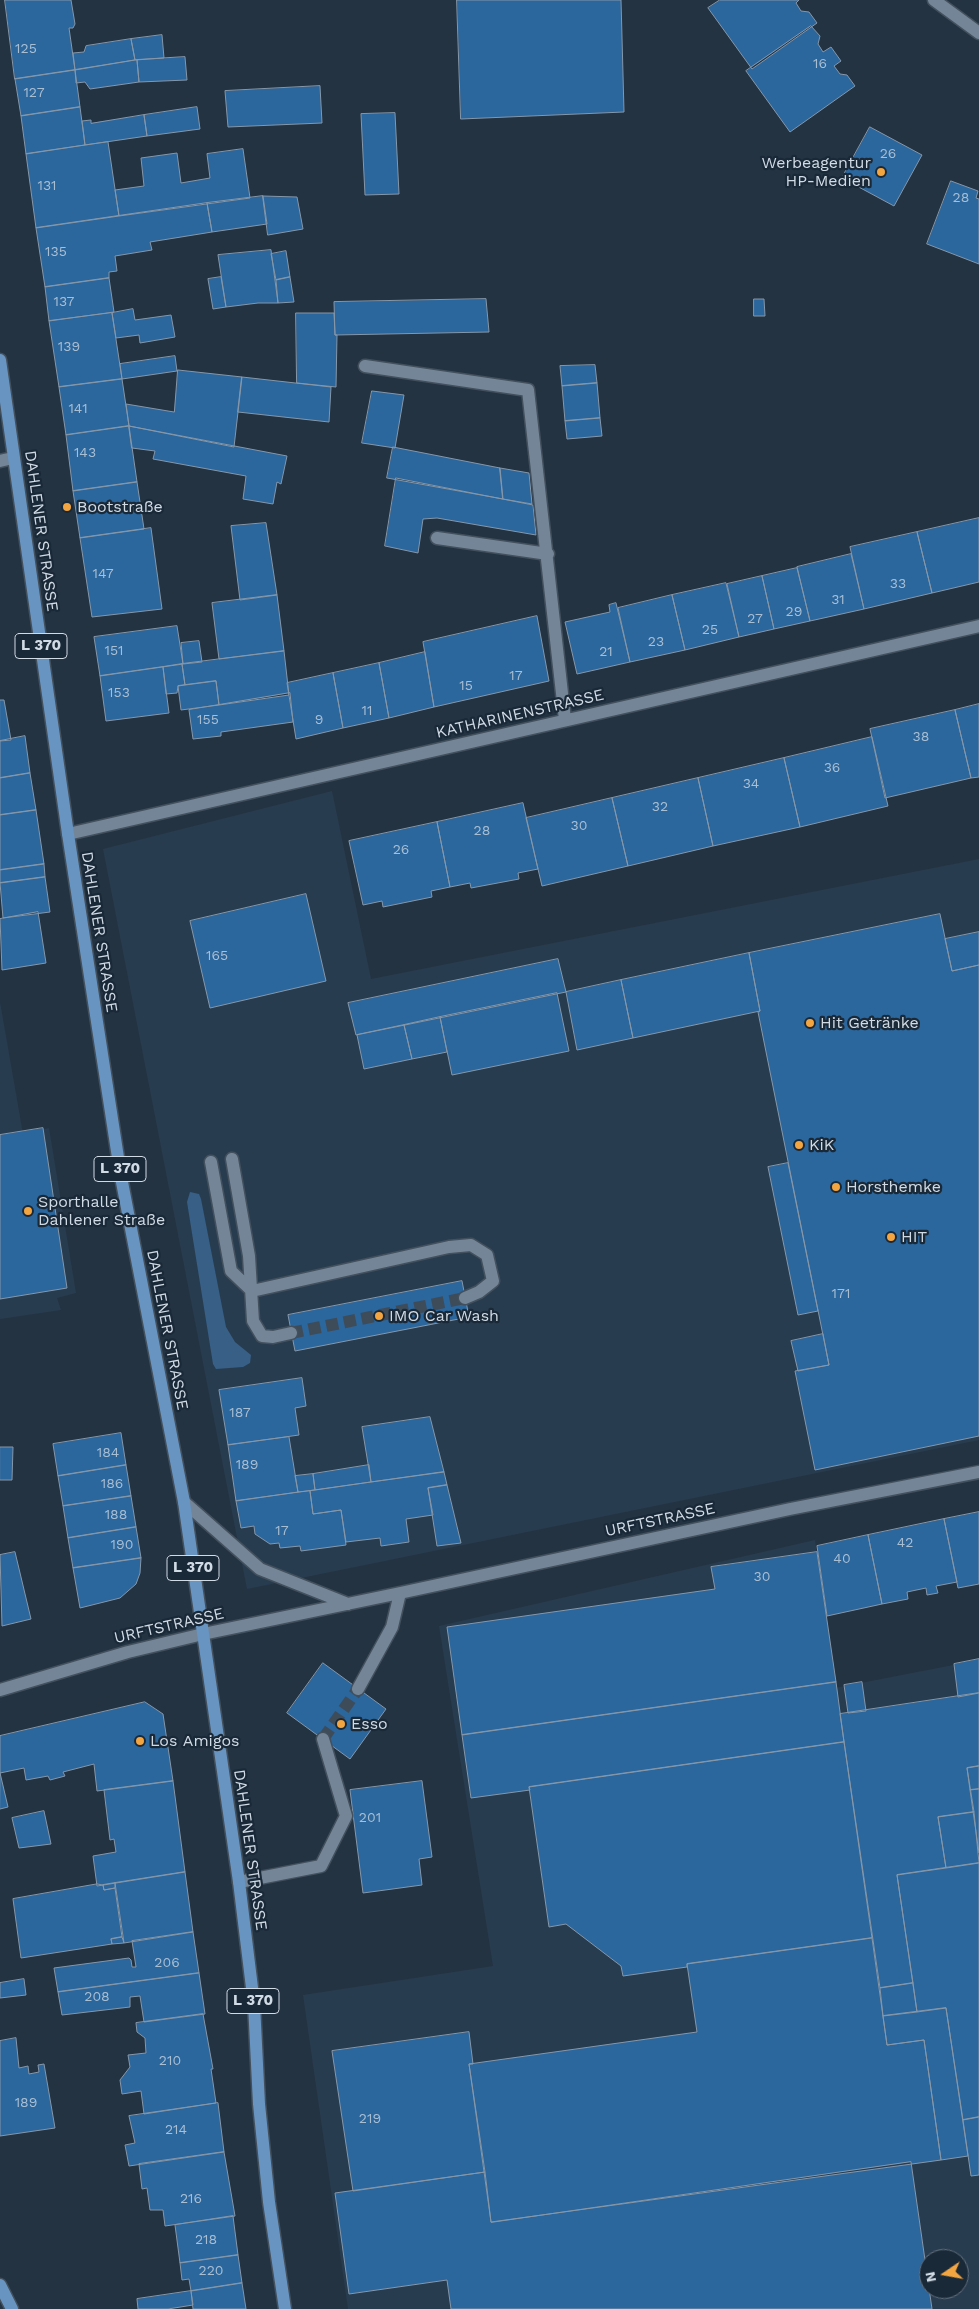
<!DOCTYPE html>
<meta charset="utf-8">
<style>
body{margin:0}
#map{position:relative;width:979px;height:2309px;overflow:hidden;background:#243342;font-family:"Work Sans",sans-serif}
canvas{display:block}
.north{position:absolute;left:919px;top:2249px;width:50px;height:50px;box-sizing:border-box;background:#1a2938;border:1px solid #63707d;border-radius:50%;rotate:258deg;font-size:14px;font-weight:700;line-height:20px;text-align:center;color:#d1dbe5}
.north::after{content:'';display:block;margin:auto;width:18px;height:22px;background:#f2a541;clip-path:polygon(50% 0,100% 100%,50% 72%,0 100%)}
</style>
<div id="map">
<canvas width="979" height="2309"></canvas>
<div class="north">N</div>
</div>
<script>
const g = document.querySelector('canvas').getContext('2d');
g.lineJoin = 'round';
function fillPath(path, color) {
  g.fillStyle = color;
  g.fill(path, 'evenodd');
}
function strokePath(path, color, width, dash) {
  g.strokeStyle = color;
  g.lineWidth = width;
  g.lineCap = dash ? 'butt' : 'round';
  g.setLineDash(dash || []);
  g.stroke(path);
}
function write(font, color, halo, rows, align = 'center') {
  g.font = font + ' "Work Sans",sans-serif';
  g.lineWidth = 4.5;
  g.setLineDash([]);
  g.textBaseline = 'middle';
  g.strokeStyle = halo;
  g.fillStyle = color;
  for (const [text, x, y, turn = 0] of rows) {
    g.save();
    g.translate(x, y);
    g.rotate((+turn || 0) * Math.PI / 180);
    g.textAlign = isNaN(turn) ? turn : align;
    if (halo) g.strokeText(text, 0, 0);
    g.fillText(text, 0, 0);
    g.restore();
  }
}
const built = new Path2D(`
 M332,791L371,979L979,859V1440L247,1589L103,849Z
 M0,1002L23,1134L49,1128L76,1293L57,1298L61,1310L0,1319Z
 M815,1540L835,1688L979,1660V2309H348L303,1995L493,1966L439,1626ZM929,2259H959V2289H929Z`);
const green = new Path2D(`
 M190,1192L199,1194L201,1199L226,1327L235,1342L251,1355L250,1363L243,1367L216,1369L213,1364L187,1202Z`);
const building = new Path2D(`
 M5,0H71L75,24L73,28H69L75,70L15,79Z
 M457,0H621L624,112L461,119Z
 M720,0H799L796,3L801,11L809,12L817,23L752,69L708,8Z
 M811,26L820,36L818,44L823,52L831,47L841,61L834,66L840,74L847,75L855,86L790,132L746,71Z
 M162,35L164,58L135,60L131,39Z
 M131,39L135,60L75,70L73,53L84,52L86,46Z
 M185,57L187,80L139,82L137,60Z
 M137,60L139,82L90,89L85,82L76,83L75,70Z
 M75,70L80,107L21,116L15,79Z
 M320,86L322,123L228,127L225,91Z
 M80,107L85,145L26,154L21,116Z
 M197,107L200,129L147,136L144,115Z
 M395,113L399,194L365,195L361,114Z
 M144,115L147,136L85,145L82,121L91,120V123Z
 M870,127L922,155L894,206L842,178Z
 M108,142L119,216L36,228L26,154Z
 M243,149L250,198L119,216L115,190L144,186L141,158L177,153L181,183L210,178L207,154Z
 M951,181L978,191L976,198L979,199V264L927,244Z
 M263,196L267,224L212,232L207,203Z
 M263,196L297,197L303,229L268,235Z
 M207,203L212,232L150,242L152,250L115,256L117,271L109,272V278L45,287L36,228Z
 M271,250L278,303H258L226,307L218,255Z
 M286,251L290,277L276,280L271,254Z
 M221,277L226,307L213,309L208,279Z
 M290,277L294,302L278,303L276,280Z
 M109,278L114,312L49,321L45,287Z
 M486,299L489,332L335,335L334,302Z
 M754,299H764L765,316H754Z
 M133,309L135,320L171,315L175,337L140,343L139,335L116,338L112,313Z
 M112,313L122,379L59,387L49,321Z
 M296,313H334L335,335H337L336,387L297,383Z
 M175,356L177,371L122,379L120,364Z
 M595,365L597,383L562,386L560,366Z
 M178,370L242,377L234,447L129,426L126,404L174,412Z
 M242,377L331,387L329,422L238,412Z
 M122,379L129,426L66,435L59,387Z
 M597,383L600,418L565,421L562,386Z
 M372,391L404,395L395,448L362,443Z
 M600,418L602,436L567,439L565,421Z
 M129,426L287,456L281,484L277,482L273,504L243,499L246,476L153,459L155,451L132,448Z
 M129,426L137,482L73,491L66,435Z
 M393,447L500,468L503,499L387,478Z
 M500,468L529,473L532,504L503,499Z
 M396,478L533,505L536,535L437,518L423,519L418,553L385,546Z
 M137,482L144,529L80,538L73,491Z
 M979,518V582L932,593L917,532Z
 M266,523L277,595L240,600L231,526Z
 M151,528L162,609L92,617L80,538Z
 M917,532L932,593L864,609L850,547Z
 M851,554L864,609L810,621L797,567Z
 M797,568L810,621L774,629L762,576Z
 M762,576L774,629L739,637L727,584Z
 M726,583L739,637L685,650L672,595Z
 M277,595L284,651L219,659L212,603Z
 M672,595L685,650L630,662L618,608Z
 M616,603L630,662L577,674L565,622L610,612L609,605Z
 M537,616L549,681L434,707L423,642Z
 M177,626L183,664L100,676L94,637Z
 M199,641L202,662L183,664L181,643Z
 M284,651L289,695L219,705L216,681L185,685L182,664Z
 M425,652L434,707L389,718L379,663Z
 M379,663L389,718L343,728L333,673Z
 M182,664L185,685L178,686L177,693L166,694L163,667Z
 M163,667L169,713L106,721L100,676Z
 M333,673L343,728L296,739L287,683Z
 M216,681L219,705L181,710L178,686Z
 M290,693L293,722L221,732V736L193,739L189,710Z
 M0,700H4L11,740L0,741Z
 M979,704V777L971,778L955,710Z
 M955,710L971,778L885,798L870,729Z
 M25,736L30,773L0,778V741Z
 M872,737L888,806L800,827L784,758Z
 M784,758L800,827L713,846L698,778Z
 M30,773L36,810L0,815V778Z
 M698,778L713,846L628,866L612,798Z
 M612,798L628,866L542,886L526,818Z
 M523,803L538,869L518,873L519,879L471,888L470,883L450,887L437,822Z
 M36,810L44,864L0,870V815Z
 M437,822L450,887L431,891L432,897L383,907L382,901L363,905L349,841Z
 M44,864L45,877L0,883V870Z
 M45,877L50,912L3,918L0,883Z
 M306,894L326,981L210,1008L190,921Z
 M38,912L46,963L2,970L0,919Z
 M940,914L952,971L979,965V1436L815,1470L795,1371L829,1365L758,1012L760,1011L749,953Z
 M979,932V965L952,971L945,939Z
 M749,953L760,1011L633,1038L621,980Z
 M558,959L566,992L356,1035L348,1003Z
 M621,980L633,1038L577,1050L566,992Z
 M557,993L569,1051L452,1075L440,1017Z
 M440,1017L447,1052L412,1059L404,1025Z
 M404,1025L412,1059L364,1069L357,1035Z
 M43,1128L67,1288L0,1299V1135Z
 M788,1163L818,1311L798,1315L768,1167Z
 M462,1281L469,1317L295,1351L288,1315Z
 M823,1334L829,1365L798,1371L791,1341Z
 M302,1378L306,1406L295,1408L299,1435L228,1445L219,1390Z
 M430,1417L444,1472L371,1482L362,1427Z
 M121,1433L126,1465L58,1476L53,1444Z
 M289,1437L298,1492L236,1501L228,1445Z
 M0,1447H13L12,1480H0Z
 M126,1465L131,1496L63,1506L58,1476Z
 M369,1465L371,1482L315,1490L313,1474Z
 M444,1472L447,1485L428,1488L433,1515L406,1519L409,1542L381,1546L380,1538L346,1542L341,1510L313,1514L310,1491Z
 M313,1474L315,1490L298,1492L295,1476Z
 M447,1485L461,1543L437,1546L428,1488Z
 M310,1491L313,1514L341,1510L346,1545L301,1551L300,1546L280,1548L279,1543L270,1544L255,1534L254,1526L241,1528L236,1501Z
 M131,1496L136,1527L68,1538L63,1506Z
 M979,1512V1584L958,1588L944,1519Z
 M944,1519L957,1582L936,1586L938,1593L927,1595L926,1588L907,1592L908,1599L882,1604L868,1535Z
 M136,1527L141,1558L73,1568L68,1538Z
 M868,1535L882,1604L827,1616L817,1546Z
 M15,1552L31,1619L2,1626L0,1555Z
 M817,1552L836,1682L462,1735L447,1627L715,1589L711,1567Z
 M141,1558L140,1573L136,1584L120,1598L80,1608L73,1568Z
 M979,1659V1693L958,1697L954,1664Z
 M323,1663L386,1709L350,1759L287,1713Z
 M836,1682L844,1742L529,1787L530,1790L471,1798L462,1735Z
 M862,1682L866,1711L848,1713L844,1685Z
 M979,1693V1766L967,1768L974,1812L938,1817L946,1868L897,1875L913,1983L880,1988L840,1714Z
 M145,1702L163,1714L173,1781L97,1791L94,1764L63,1772L65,1776L50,1780L48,1776L26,1780L24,1768L0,1773V1736Z
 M844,1742L872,1938L687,1964V1967L623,1976L621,1966L566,1924L549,1927L529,1787Z
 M979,1766V1789L970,1790L967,1768Z
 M0,1773L8,1807L0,1809Z
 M173,1781L185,1872L97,1886L93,1856L116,1852L114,1839L110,1840L104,1790Z
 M422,1781L432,1857L419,1859L422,1885L363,1893L350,1790Z
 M979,1789V1853L970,1790Z
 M44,1811L51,1844L19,1848L12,1818Z
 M974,1812L979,1863L946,1868L938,1817Z
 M979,1863V2117L963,2120L946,2008L917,2012L897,1875Z
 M185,1872L193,1932L124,1943L115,1883Z
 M115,1883V1888L104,1890L103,1885Z
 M97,1884L103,1885L104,1890L115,1888L122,1937L111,1939L112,1944L21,1958L13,1899Z
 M193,1932L199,1973L58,1992L54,1968L129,1958L131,1960L132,1967H136L132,1941Z
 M122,1937L124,1943L112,1944L111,1939Z
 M872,1938L887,2045L924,2040L941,2160L491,2222L469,2064L697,2032L687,1964Z
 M199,1973L205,2014L144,2022L140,1996L130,1997V2007L62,2015L58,1992Z
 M24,1979L26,1995L0,1998V1983Z
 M913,1983L917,2012L883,2016L880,1988Z
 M946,2008L968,2156L941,2160L924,2040L887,2045L883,2016Z
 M203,2014L213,2069H211L216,2103L144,2114L141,2091L122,2094L120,2080L130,2067L128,2055L146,2053L145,2038L137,2032L136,2023Z
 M469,2032L473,2064H469L485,2172L353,2191L332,2051Z
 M16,2038L19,2068L28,2066L29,2074L39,2072L38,2065L44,2064L55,2128L0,2136V2041Z
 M218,2103L224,2152L129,2166L125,2145L135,2143L129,2116Z
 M979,2117V2175L971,2176L963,2120Z
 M224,2152L235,2216L165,2226L163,2210H150L147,2188L142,2189L139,2164Z
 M911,2162L932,2309H451L447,2280L349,2294L335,2193L485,2172L491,2222Z
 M233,2216L238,2255L180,2263L175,2225Z
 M238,2255L242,2283L191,2291L189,2279L182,2280L180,2263Z
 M242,2283L246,2309H193L191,2291Z
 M191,2291L193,2305L168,2309H138L137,2299Z`);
const minorTunnel = new Path2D(`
 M291,1333L465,1298
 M323,1739L358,1689`);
const minor = new Path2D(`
 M934,0L979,33
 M365,366L528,390L565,720
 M0,461L13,458
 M437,538L548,554
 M68,834L979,626
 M232,1159L249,1256L253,1321L262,1336L273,1337L291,1333
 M211,1162L231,1271L252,1291L449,1247L471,1245L487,1255L493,1281L479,1292L465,1298
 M184,1502L260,1569L348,1604
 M358,1689L392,1627L400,1593
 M0,1690L128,1652L203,1634L400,1593L790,1509L979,1472
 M239,1882L321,1866L346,1816L323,1739`);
const major = new Path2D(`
 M0,360L68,834L121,1177L184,1502L239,1882L254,2004L259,2104L269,2202L285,2309
 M0,2285L12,2309`);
const markers = [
 [881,172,5,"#f2a541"],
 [67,507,5,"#f2a541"],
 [810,1023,5,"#f2a541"],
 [799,1145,5,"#f2a541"],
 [836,1187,5,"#f2a541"],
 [28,1211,5,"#f2a541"],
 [891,1237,5,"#f2a541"],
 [379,1316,5,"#f2a541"],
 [341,1724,5,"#f2a541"],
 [140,1741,5,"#f2a541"]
];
const numberNames = [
 ["125",26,49],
 ["16",820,64],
 ["127",34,93],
 ["26",888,154],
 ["131",47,186],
 ["28",961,198],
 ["135",56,252],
 ["137",64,302],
 ["139",69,347],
 ["141",78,409],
 ["143",85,453],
 ["147",103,574],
 ["33",898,584],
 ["31",838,600],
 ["29",794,612],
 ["27",755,619],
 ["25",710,630],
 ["23",656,642],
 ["151",114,651],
 ["21",606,652],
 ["17",516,676],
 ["15",466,686],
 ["153",119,693],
 ["11",367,711],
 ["155",208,720],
 ["9",319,720],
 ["38",921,737],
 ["36",832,768],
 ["34",751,784],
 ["32",660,807],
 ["30",579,826],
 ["28",482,831],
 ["26",401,850],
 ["165",217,956],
 ["171",841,1294],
 ["187",240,1413],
 ["184",108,1453],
 ["189",247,1465],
 ["186",112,1484],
 ["188",116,1515],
 ["17",282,1531],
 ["42",905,1543],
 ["190",122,1545],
 ["40",842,1559],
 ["30",762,1577],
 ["201",370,1818],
 ["206",167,1963],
 ["208",97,1997],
 ["210",170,2061],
 ["189",26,2103],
 ["219",370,2119],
 ["214",176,2130],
 ["216",191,2199],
 ["218",206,2240],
 ["220",211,2271]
];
const shields = [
 [41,646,52],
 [120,1169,52],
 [193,1568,52],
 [253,2001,52]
];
const shieldNames = [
 ["L 370",41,646],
 ["L 370",120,1169],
 ["L 370",193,1568],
 ["L 370",253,2001]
];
const poiNames = [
 ["Werbeagentur",871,163,"right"],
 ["HP-Medien",871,181,"right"],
 ["Bootstraße",77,507],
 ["Hit Getränke",820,1023],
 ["KiK",809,1145],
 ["Horsthemke",846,1187],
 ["Sporthalle",38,1202],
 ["Dahlener Straße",38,1220],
 ["HIT",901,1237],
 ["IMO Car Wash",389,1316],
 ["Esso",351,1724],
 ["Los Amigos",150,1741]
];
const streetNames = [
 ["DAHLENER STRASSE",41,531,82],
 ["KATHARINENSTRASSE",520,714,-13],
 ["DAHLENER STRASSE",99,932,81],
 ["DAHLENER STRASSE",167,1330,79],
 ["URFTSTRASSE",660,1520,-12],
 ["URFTSTRASSE",169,1626,-13],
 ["DAHLENER STRASSE",250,1850,82]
];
fillPath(built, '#283c50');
fillPath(green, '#385f85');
fillPath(building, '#2b669c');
strokePath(building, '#8597a9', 1);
strokePath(minorTunnel, '#3e4c5a', 12, [12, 6]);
strokePath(minor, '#43505d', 15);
strokePath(major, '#43505d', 15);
strokePath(minor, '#738597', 12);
strokePath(major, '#6794c0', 12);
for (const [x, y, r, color] of markers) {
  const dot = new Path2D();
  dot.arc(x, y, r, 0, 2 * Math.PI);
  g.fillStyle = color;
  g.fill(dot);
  strokePath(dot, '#1a2938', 2);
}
write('14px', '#a8bed3', null, numberNames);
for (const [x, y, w] of shields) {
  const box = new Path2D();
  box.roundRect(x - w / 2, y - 12.5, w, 25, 4);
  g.fillStyle = '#1a2938';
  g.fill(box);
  strokePath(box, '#d1dbe5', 1);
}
write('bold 15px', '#d1dbe5', null, shieldNames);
write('16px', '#d1dbe5', '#1a2938', poiNames, 'left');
write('16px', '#d1dbe5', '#1a2938', streetNames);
</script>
